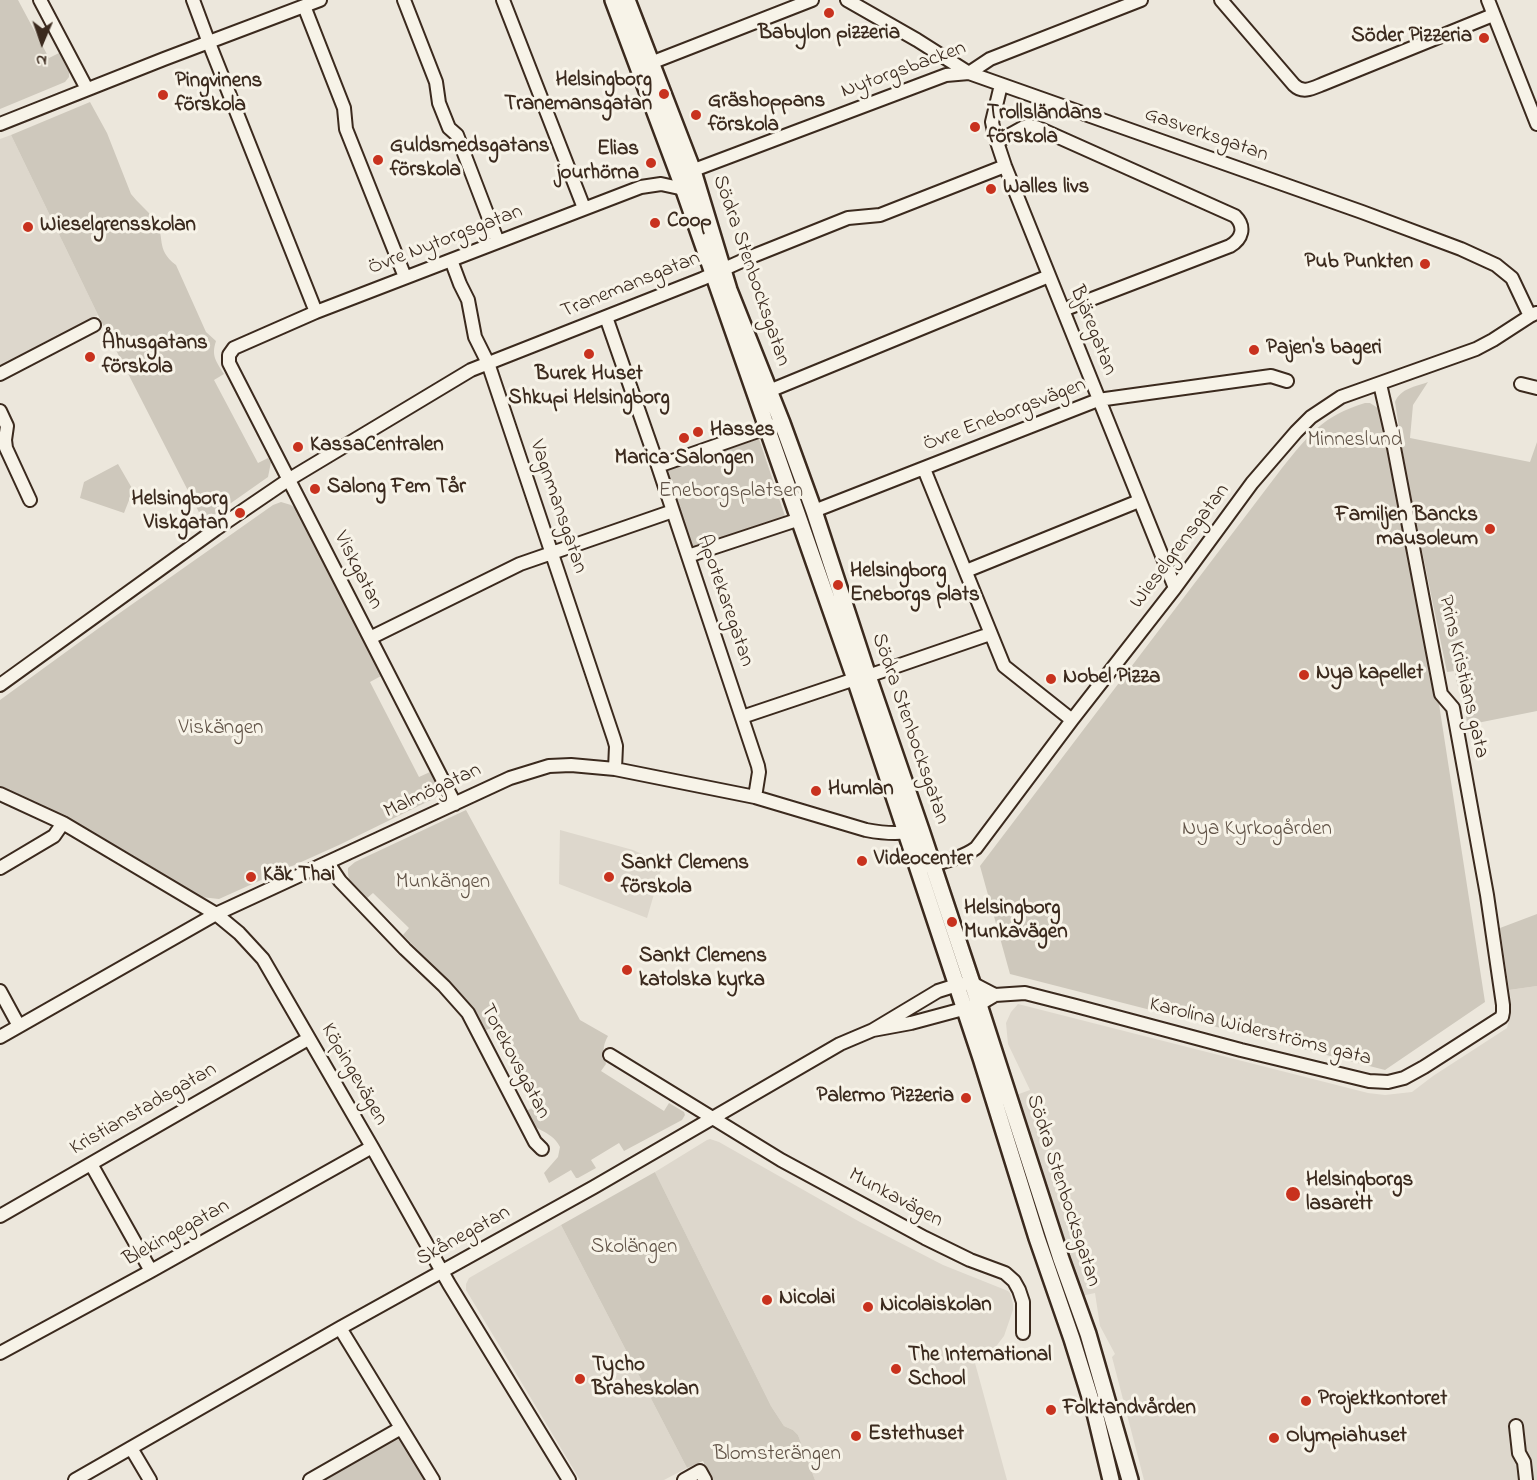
<!DOCTYPE html>
<meta charset="utf-8">
<style>
body{margin:0}
#map{position:relative;width:1537px;height:1480px;overflow:hidden;background:#ece7dc;font-family:"Indie Flower",sans-serif}
canvas{display:block}
.north{position:absolute;left:12px;top:12px;width:60px;height:60px;-webkit-text-stroke:4px #f7f3e8;paint-order:stroke;rotate:182deg;font-size:16px;font-weight:700;line-height:24px;text-align:center;color:#3b2a1e}
.north::after{content:'';display:block;margin:auto;width:21px;height:27px;background:#3b2a1e;clip-path:polygon(50% 0,100% 100%,50% 72%,0 100%)}
</style>
<div id="map">
<canvas width="1537" height="1480"></canvas>
<div class="north">N</div>
</div>
<script>
const g = document.querySelector('canvas').getContext('2d');
g.lineJoin = 'round';
function fillPath(path, color) {
  g.fillStyle = color;
  g.fill(path, 'evenodd');
}
function strokePath(path, color, width, dash) {
  g.strokeStyle = color;
  g.lineWidth = width;
  g.lineCap = dash ? 'butt' : 'round';
  g.setLineDash(dash || []);
  g.stroke(path);
}
function write(font, color, halo, rows, align = 'center') {
  g.font = font + ' "Indie Flower",sans-serif';
  g.lineWidth = 6;
  g.setLineDash([]);
  g.textBaseline = 'middle';
  g.strokeStyle = halo;
  g.fillStyle = color;
  for (const [text, x, y, turn = 0] of rows) {
    g.save();
    g.translate(x, y);
    g.rotate((+turn || 0) * Math.PI / 180);
    g.textAlign = isNaN(turn) ? turn : align;
    if (halo) g.strokeText(text, 0, 0);
    g.fillText(text, 0, 0);
    g.restore();
  }
}
const built = new Path2D(`
 M11,135L98,315L0,367V139Z
 M560,830L633,850L653,859L658,864L661,870L647,918L559,884Z
 M1537,986V1480H1144L1112,1357L1115,1354L1100,1326L1095,1293L1081,1296L1016,1095L1030,1090L1008,1044L1006,1023L1011,1012L1018,1004L1368,1093L1385,1095L1412,1092L1433,1076L1507,1028L1511,1012L1509,990Z
 M710,1139L719,1142L860,1222L943,1265L1008,1291L1010,1293L1013,1304V1310L1004,1336L994,1349L975,1363L1007,1480H815L798,1435L793,1430L784,1426L771,1406L655,1172L707,1140Z
 M561,1225L687,1468L664,1480H580L466,1290V1284L469,1278Z`);
const green = new Path2D(`
 M0,0H18L49,58L59,53L69,72V77L65,82L0,109Z
 M90,102L107,133L131,194C138,203 147,210 154,219C167,237 154,248 176,265L206,332L216,341C211,356 216,361 224,374L214,380L258,463L268,458L271,462L268,477L204,522L98,315L11,135Z
 M1428,382L1413,405L1410,438L1530,462L1537,442V711L1467,725L1464,695C1457,689 1456,680 1455,671L1447,672L1406,473L1395,402C1401,388 1415,387 1428,382Z
 M1365,403H1370L1381,410L1439,704L1485,1002L1385,1070L1010,974L980,866L1282,468C1309,435 1322,416 1365,403Z
 M759,439L786,519L692,550L665,470Z
 M118,464L133,490L124,513L80,498L84,482Z
 M281,502L291,505L295,508L381,676L370,682L419,777L430,772L437,785V797L339,845L219,899L201,897L129,853L0,786V700L114,617L273,505Z
 M466,810L580,1020L608,1036C602,1047 603,1052 606,1064L601,1071L664,1111L669,1103L684,1112L685,1115L682,1120L624,1151L619,1143L591,1160L596,1168L578,1178H576L571,1170L549,1183L544,1173L558,1157L560,1147C551,1128 530,1133 526,1111L534,1107L495,1027L486,1030L477,1013L463,996L403,935L409,928L373,893L366,899C356,889 347,884 348,868L355,862Z
 M1537,914V986L1509,990L1500,928Z
 M655,1172L771,1406L784,1426L793,1430L798,1435L815,1480H711L703,1461L687,1468L561,1225Z
 M392,1438L402,1440L428,1480H320Z`);
const minor = new Path2D(`
 M40,0L87,89
 M193,0L209,43L316,312
 M404,0L436,82L439,103L449,128L457,135L498,242
 M503,0L584,208
 M847,0L917,40L969,73L1362,212L1461,249L1496,265L1512,278L1530,316L1536,313
 M1221,0L1294,85C1303,94 1313,88 1323,84L1493,15
 M1488,0L1537,124
 M304,6L344,108L346,129L405,277
 M643,66L812,0
 M1001,85L992,122L995,136L1005,166L1175,588
 M0,124L164,59L320,0
 M997,142L1024,127H1036L1235,216C1246,227 1242,239 1230,246L1063,310
 M686,173L946,75L969,73L990,59L1141,0
 M451,260L460,284L468,300L475,337L488,363L614,739L616,746L615,769
 M606,317L658,466L758,766L759,772L755,797
 M0,374L94,325
 M1521,384L1537,388
 M769,391L1049,276
 M0,411L7,426L5,440L6,448L30,500
 M658,466L775,425
 M924,469L1004,666L1072,720
 M814,511L1098,400L1271,376L1287,381
 M688,556L800,519
 M966,571L1139,501
 M370,638L520,564L673,511
 M868,676L990,634
 M0,685L216,529L288,480L471,370L702,279L753,256L848,218L880,215L1005,166
 M742,717L855,679
 M0,794L63,823L216,914L239,933L263,959L372,1147L449,1284L569,1480
 M455,804L229,363V355L234,348L316,312L641,187L661,184L684,189
 M328,863L340,881L405,949L444,986L468,1013L535,1142L542,1149
 M924,867C941,862 961,859 976,848L1072,720L1175,588L1252,483L1296,432L1311,417L1341,397L1476,349L1493,340L1530,316
 M0,868L54,836L63,823
 M0,991L19,1026
 M873,1030L911,1023L978,1005L995,995L1025,993L1076,1006L1241,1050L1369,1081L1388,1082L1404,1078L1424,1067L1502,1017L1503,1012V1005L1487,895L1453,708L1441,694L1391,432L1380,384
 M0,1037L216,914L510,778L549,766L571,765L615,769L755,797L866,830C882,833 898,835 914,831
 M610,1055L781,1160L925,1238L970,1260L1005,1273L1014,1281L1019,1290L1023,1302V1333
 M91,1164L151,1271
 M0,1216L308,1039
 M340,1328L433,1480
 M0,1353L151,1271L372,1147
 M1516,1426L1519,1453L1524,1462L1526,1480
 M131,1448L150,1480
 M75,1480L340,1328L594,1187L840,1044L873,1030L938,991L957,985L972,983L995,995
 M310,1480L401,1428
 M684,1480L700,1471L705,1480`);
const major = new Path2D(`
 M613,0L679,176L855,679L981,1058L1037,1238L1072,1339L1095,1413L1111,1480
 M627,0L693,171L729,290L782,423L814,511L868,676L921,830L972,983L1061,1259L1088,1334L1130,1480`);
const markers = [
 [829,13,6,"#c8321e"],
 [1484,38,6,"#c8321e"],
 [664,94,6,"#c8321e"],
 [163,95,6,"#c8321e"],
 [696,115,6,"#c8321e"],
 [975,127,6,"#c8321e"],
 [378,160,6,"#c8321e"],
 [651,163,6,"#c8321e"],
 [991,189,6,"#c8321e"],
 [655,223,6,"#c8321e"],
 [28,227,6,"#c8321e"],
 [1425,264,6,"#c8321e"],
 [1254,350,6,"#c8321e"],
 [589,354,6,"#c8321e"],
 [90,357,6,"#c8321e"],
 [698,432,6,"#c8321e"],
 [684,438,6,"#c8321e"],
 [298,447,6,"#c8321e"],
 [315,489,6,"#c8321e"],
 [240,513,6,"#c8321e"],
 [1490,529,6,"#c8321e"],
 [838,585,6,"#c8321e"],
 [1304,675,6,"#c8321e"],
 [1051,679,6,"#c8321e"],
 [816,791,6,"#c8321e"],
 [862,861,6,"#c8321e"],
 [251,877,6,"#c8321e"],
 [609,877,6,"#c8321e"],
 [952,922,6,"#c8321e"],
 [627,970,6,"#c8321e"],
 [966,1098,6,"#c8321e"],
 [1293,1194,8,"#c8321e"],
 [767,1300,6,"#c8321e"],
 [868,1307,6,"#c8321e"],
 [896,1369,6,"#c8321e"],
 [580,1379,6,"#c8321e"],
 [1306,1401,6,"#c8321e"],
 [1051,1410,6,"#c8321e"],
 [856,1436,6,"#c8321e"],
 [1274,1438,6,"#c8321e"]
];
const poiNames = [
 ["Babylon pizzeria",829,35,"center"],
 ["Söder Pizzeria",1472,38,"right"],
 ["Helsingborg",652,82,"right"],
 ["Tranemansgatan",652,106,"right"],
 ["Pingvinens",175,83],
 ["förskola",175,107],
 ["Gräshoppans",708,103],
 ["förskola",708,127],
 ["Trollsländans",987,115],
 ["förskola",987,139],
 ["Guldsmedsgatans",390,148],
 ["förskola",390,172],
 ["Elias",639,151,"right"],
 ["jourhörna",639,175,"right"],
 ["Walles livs",1003,189],
 ["Coop",667,223],
 ["Wieselgrensskolan",40,227],
 ["Pub Punkten",1413,264,"right"],
 ["Åhusgatans",102,345],
 ["förskola",102,369],
 ["Pajen's bageri",1266,350],
 ["Burek Huset",589,376,"center"],
 ["Shkupi Helsingborg",589,400,"center"],
 ["Hasses",710,432],
 ["KassaCentralen",310,447],
 ["Marica Salongen",684,460,"center"],
 ["Salong Fem Tår",327,489],
 ["Helsingborg",228,501,"right"],
 ["Viskgatan",228,525,"right"],
 ["Familjen Bancks",1478,517,"right"],
 ["mausoleum",1478,541,"right"],
 ["Helsingborg",850,573],
 ["Eneborgs plats",850,597],
 ["Nya kapellet",1316,675],
 ["Nobel Pizza",1063,679],
 ["Humlan",828,791],
 ["Videocenter",874,861],
 ["Sankt Clemens",621,865],
 ["förskola",621,889],
 ["Käk Thai",263,877],
 ["Helsingborg",964,910],
 ["Munkavägen",964,934],
 ["Sankt Clemens",639,958],
 ["katolska kyrka",639,982],
 ["Palermo Pizzeria",954,1098,"right"],
 ["Helsingborgs",1306,1182],
 ["lasarett",1306,1206],
 ["Nicolai",779,1300],
 ["Nicolaiskolan",880,1307],
 ["The International",908,1357],
 ["School",908,1381],
 ["Tycho",592,1367],
 ["Braheskolan",592,1391],
 ["Projektkontoret",1318,1401],
 ["Folktandvården",1063,1410],
 ["Estethuset",868,1436],
 ["Olympiahuset",1286,1438]
];
const streetNames = [
 ["Nytorgsbacken",904,71,-20],
 ["Gasverksgatan",1206,136,19],
 ["Övre Nytorgsgatan",446,241,-21],
 ["Södra Stenbocksgatan",750,271,71],
 ["Tranemansgatan",631,286,-22],
 ["Bjäregatan",1092,331,68],
 ["Övre Eneborgsvägen",1005,416,-21],
 ["Vagnmansgatan",557,507,71],
 ["Wieselgrensgatan",1181,547,-53],
 ["Viskgatan",357,571,63],
 ["Apotekaregatan",724,601,71],
 ["Prins Kristians gata",1462,677,77],
 ["Södra Stenbocksgatan",909,729,71],
 ["Malmögatan",433,792,-25],
 ["Karolina Widerströms gata",1260,1033,14],
 ["Torekovsgatan",514,1062,62],
 ["Köpingevägen",353,1075,60],
 ["Kristianstadsgatan",144,1110,-30],
 ["Södra Stenbocksgatan",1062,1191,72],
 ["Munkavägen",895,1199,28],
 ["Blekingegatan",177,1234,-29],
 ["Skånegatan",464,1237,-29]
];
const parkNames = [
 ["Minneslund",1355,442],
 ["Eneborgsplatsen",731,493],
 ["Viskängen",221,730],
 ["Nya Kyrkogården",1257,831],
 ["Munkängen",443,884],
 ["Skolängen",634,1249],
 ["Blomsterängen",777,1456]
];
fillPath(built, '#ddd7cc');
fillPath(green, '#cec8bc');
strokePath(minor, '#3b2a1e', 16);
strokePath(major, '#3b2a1e', 20);
strokePath(minor, '#f7f3e8', 12);
strokePath(major, '#f7f3e8', 15);
for (const [x, y, r, color] of markers) {
  const dot = new Path2D();
  dot.arc(x, y, r, 0, 2 * Math.PI);
  g.fillStyle = color;
  g.fill(dot);
  strokePath(dot, '#f7f3e8', 2);
}
write('bold 21px', '#3b2a1e', '#f7f3e8', poiNames, 'left');
write('21px', '#3b2a1e', '#f7f3e8', streetNames);
write('21px', '#605246', '#f7f3e8', parkNames);
</script>
